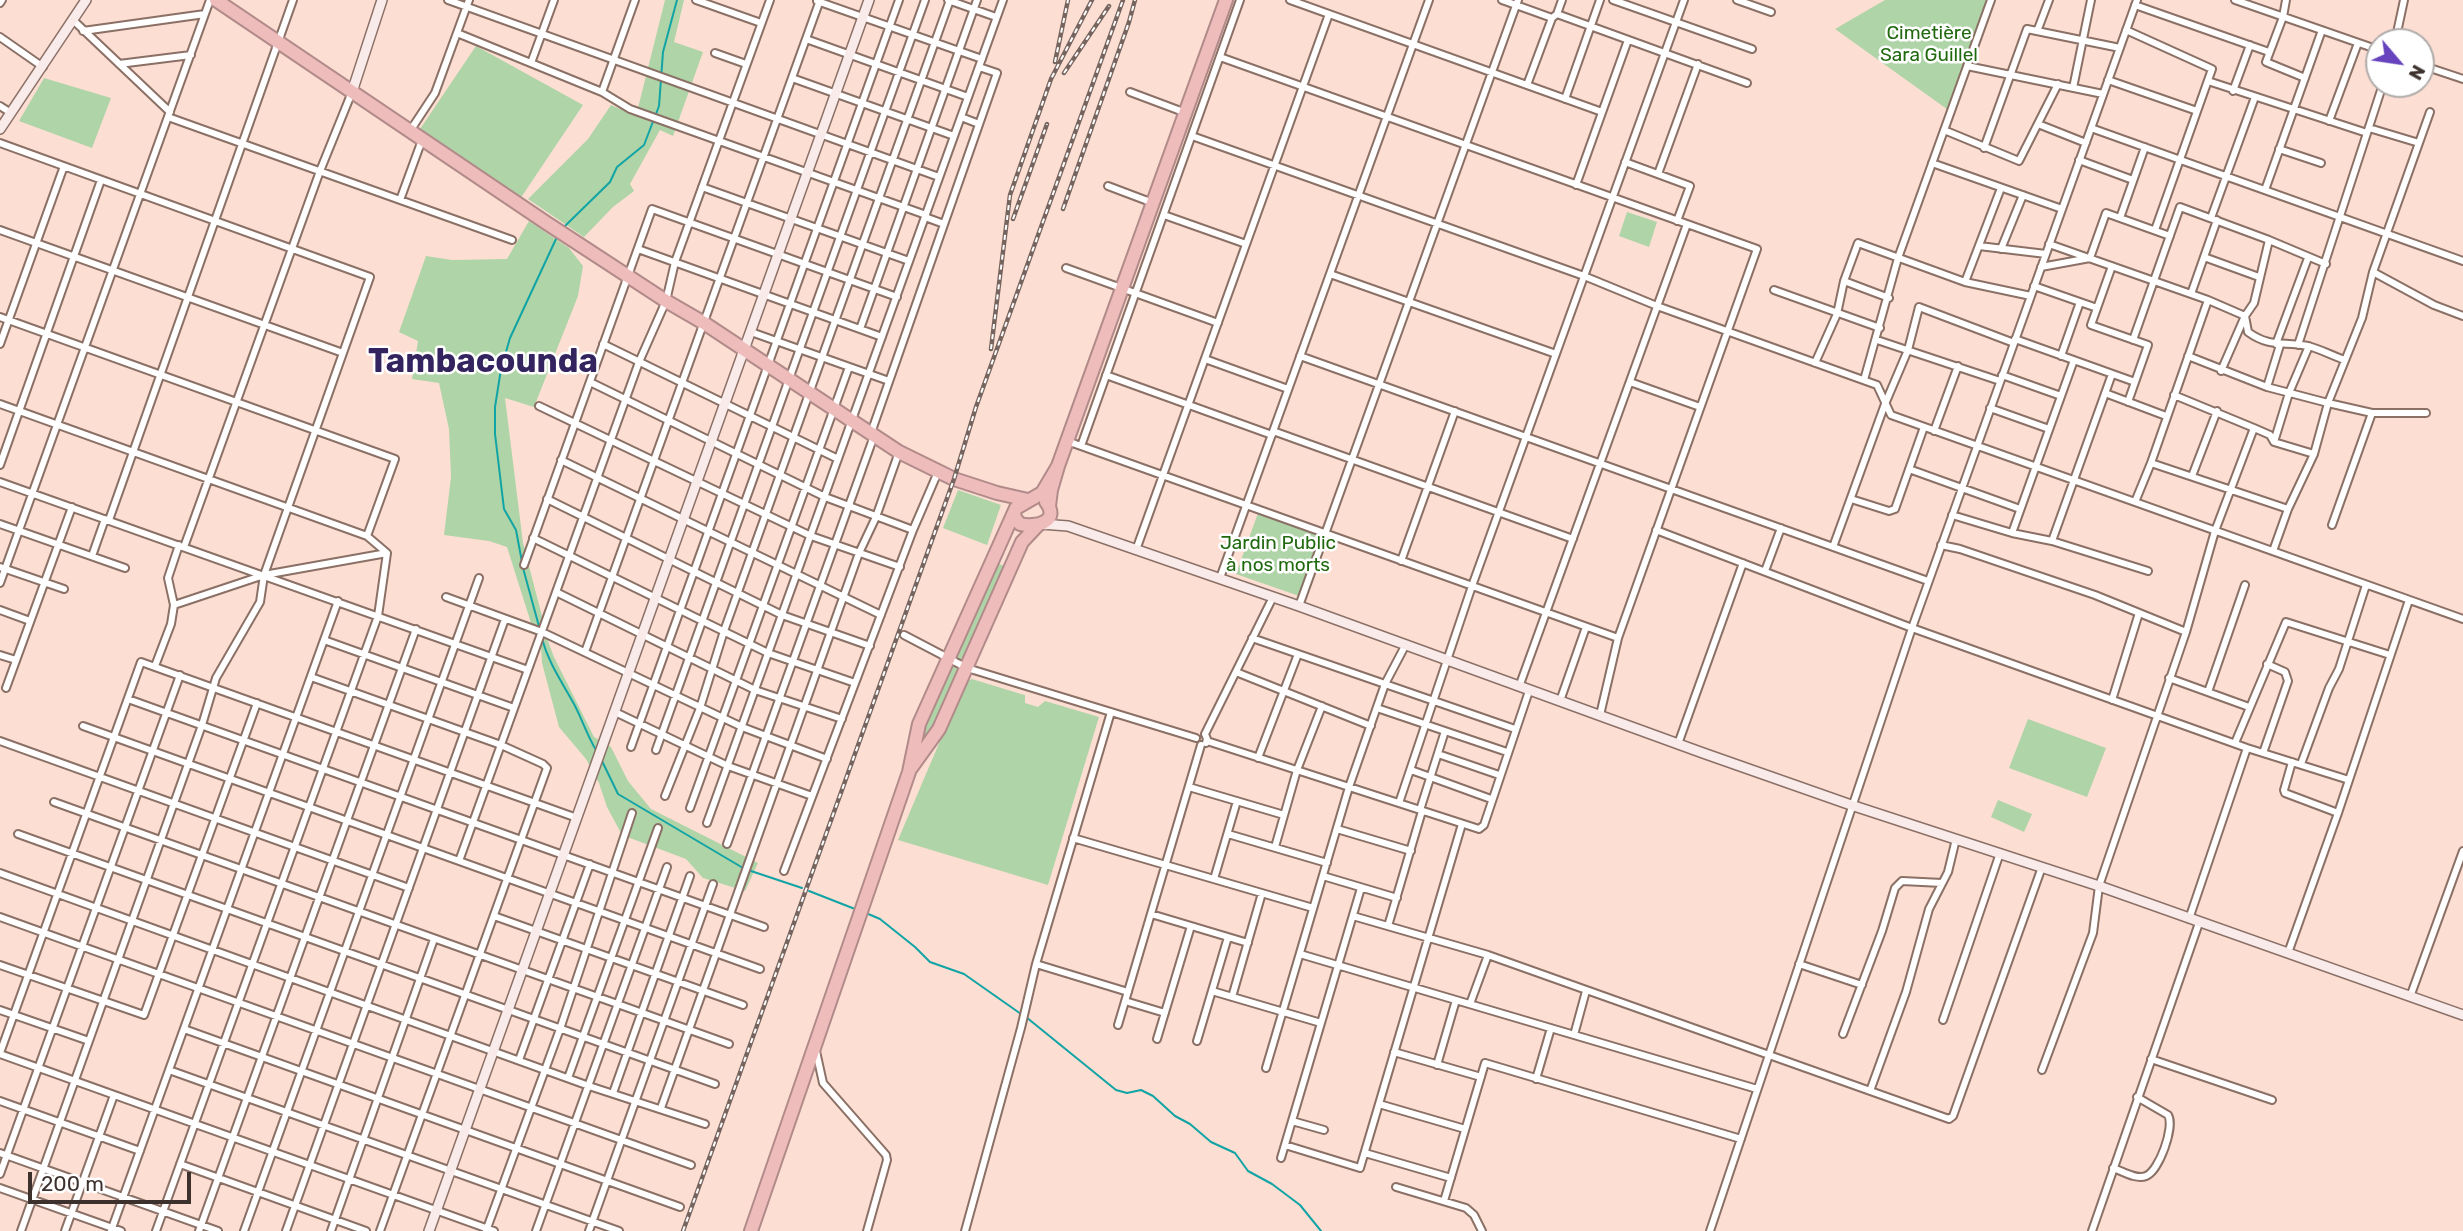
<!DOCTYPE html>
<meta charset="utf-8">
<style>
body{margin:0}
#map{position:relative;width:2463px;height:1231px;overflow:hidden;background:#fdded3;font-family:Rubik,sans-serif}
canvas{display:block}
.north{position:absolute;left:2365px;top:28px;width:70px;height:70px;box-sizing:border-box;background:#fff;border:2px solid #b1adab;border-radius:50%;rotate:119deg;font-size:19px;font-weight:700;line-height:28px;text-align:center;color:#3d312d}
.north::after{content:'';display:block;margin:auto;width:24px;height:32px;background:#6744bd;clip-path:polygon(50% 0,100% 100%,50% 72%,0 100%)}
.scale{position:absolute;left:28px;top:1172px;width:163px;height:32px;box-sizing:border-box;border:4px solid #3d312d;border-top:0;padding-left:9px;font-size:21px;line-height:24px;white-space:nowrap;color:#3d312d;-webkit-text-stroke:5px #fff;paint-order:stroke}
</style>
<div id="map">
<canvas width="2463" height="1231"></canvas>
<div class="north">N</div>
<div class="scale">200 m</div>
</div>
<script>
const g = document.querySelector('canvas').getContext('2d');
g.lineJoin = 'round';
function fillPath(path, color) {
  g.fillStyle = color;
  g.fill(path, 'evenodd');
}
function strokePath(path, color, width, dash) {
  g.strokeStyle = color;
  g.lineWidth = width;
  g.lineCap = dash ? 'butt' : 'round';
  g.setLineDash(dash || []);
  g.stroke(path);
}
function write(font, color, halo, rows, align = 'center') {
  g.font = font + ' Rubik,sans-serif';
  g.lineWidth = 5;
  g.setLineDash([]);
  g.textBaseline = 'middle';
  g.strokeStyle = halo;
  g.fillStyle = color;
  for (const [text, x, y, turn = 0] of rows) {
    g.save();
    g.translate(x, y);
    g.rotate((+turn || 0) * Math.PI / 180);
    g.textAlign = isNaN(turn) ? turn : align;
    if (halo) g.strokeText(text, 0, 0);
    g.fillText(text, 0, 0);
    g.restore();
  }
}
const green = new Path2D(`
 M665,0H684L674,42L703,52L673,136L660,130L630,184L634,191L613,207L584,237L528,199L588,139L611,105L636,116Z
 M1885,0H1991L1951,112L1835,29Z
 M476,46L583,105L520,199L418,132Z
 M44,78L111,98L92,148L19,121Z
 M1627,212L1657,222L1649,247L1619,236Z
 M529,221L569,248L583,266L578,296L534,407L505,398L523,543L543,620V627L531,623L507,547L489,541L444,535L451,477L449,429L439,383L412,379L418,341L399,332L426,256L452,260L507,259Z
 M958,490L1001,505L987,545L943,528Z
 M1258,513L1321,535L1299,596L1236,574Z
 M994,562L1007,567L964,665L952,657Z
 M546,636L554,657L594,737L611,747L628,781L651,809L758,863L745,891L703,878L686,859L622,835L607,807L599,783L586,759L559,727L542,663L541,647Z
 M951,664L960,669L935,732L927,738L922,735L920,727Z
 M972,679L1021,694L1025,695V703L1038,707L1045,701L1099,717L1048,885L898,840L965,682Z
 M2028,719L2106,748L2087,797L2009,768Z
 M1998,800L2032,814L2024,832L1991,817Z`);
const stream = new Path2D(`
 M656,114L659,106L663,52L677,0
 M565,226L610,182L617,167L644,145L654,119
 M522,562L516,530L504,509L495,434V407L501,369L510,338L556,239
 M523,568L540,630
 M542,639C549,664 562,682 574,704C582,719 587,735 596,750
 M602,761L618,794L743,868
 M751,871L802,888
 M809,891L855,909
 M866,913L880,919L915,947L930,962L964,974L1021,1014
 M1026,1017L1116,1090L1127,1093L1141,1090L1153,1096L1175,1116L1190,1124L1211,1142L1235,1153L1248,1171L1272,1184L1300,1205L1321,1231`);
const street = new Path2D(`
 M448,0L939,177
 M696,0L761,23
 M948,0L996,17
 M1290,0L1602,112
 M1502,0L1552,18
 M1613,0L1752,49
 M1737,0L1771,12
 M2235,0L2379,50
 M2286,0L2283,17L2266,62L2305,78
 M817,1L982,59
 M0,3L2,0
 M2135,5L2269,52
 M1557,14L1747,83
 M73,20L170,112
 M2038,29L2049,0
 M2126,30L2212,69L2155,230
 M83,31L205,14
 M457,33L602,92L630,109L926,215
 M0,37L43,67
 M806,39L968,97
 M2395,42L2404,0
 M715,53L746,64
 M1220,57L1757,249L1618,638L1600,715
 M531,63L554,0
 M119,64L191,55
 M2421,65L2463,79
 M1967,66L2103,94
 M792,78L954,136
 M2108,80L2197,111
 M2208,81L2367,133
 M1527,85L1552,18L1557,14L1562,0
 M2073,88L2091,0
 M2233,91L2250,45
 M602,92L635,0
 M1130,92L1186,113
 M1565,99L1600,0
 M0,106L11,113
 M168,117L512,240
 M961,117L979,124
 M2329,121L2358,43
 M2038,124L2086,143
 M2091,128L2463,261
 M2369,128L2419,143
 M1944,130L2019,161L2058,84
 M410,131L435,93L469,0
 M1192,136L1584,276L1657,306L1877,385L1891,415L2463,619
 M0,143L370,277L264,575L260,602L216,678L202,725L21,1231
 M1984,148L2027,29L2120,48
 M2279,149L2321,163
 M2079,160L2133,180
 M1625,162L1690,186L1677,221
 M1932,163L2062,209
 M1658,174L1698,64
 M1576,185L1628,40
 M1108,186L1153,203
 M702,187L909,261
 M2265,190L2322,30
 M400,200L422,140
 M1164,215L1246,244
 M925,217L944,224
 M2120,218L2145,147
 M2211,218L2255,97
 M0,230L343,353
 M2049,244L2208,300L2245,316L2248,332C2270,348 2283,341 2308,346C2320,349 2333,356 2345,360
 M1979,246L2046,254
 M638,249L882,337
 M2001,249L2023,195
 M2204,257L2259,277
 M2112,266L2091,325L2148,345L2128,402
 M2041,267L2090,258L2106,213L2170,236
 M1066,268L1218,323
 M2373,272L2434,305L2463,316
 M1330,274L1556,354
 M1844,281L1889,298
 M1965,282L2001,188
 M2034,286L2097,308
 M1774,290L1880,328
 M2191,294L2217,220
 M0,317L395,459L367,536
 M860,329L977,0
 M751,332L889,381
 M2015,339L2135,382
 M1877,340L2000,381
 M2133,340L2180,207L2269,240L2326,264
 M0,344L64,166
 M603,344L838,459
 M2276,344L2308,258
 M2298,345L2383,84
 M1300,356L1928,581
 M2061,356L2080,302
 M2188,356L2267,387L2328,403L2372,413H2426
 M1205,359L1288,389
 M1815,363L1837,314L1844,281L1858,243L1965,282L2031,296
 M2221,371L2245,316L2254,303L2269,240
 M1106,375L1272,435
 M2002,375L2061,396
 M1864,380L1898,258L1991,0
 M590,382L825,497L913,530
 M1630,382L1700,407
 M2267,387L2280,345
 M2105,393L2166,416
 M0,404L367,536L387,553L378,616L156,1231
 M539,406L811,536L900,567
 M1990,408L2049,429
 M2254,428L2270,435L2274,442L2314,454
 M1273,431L1573,539
 M1934,431L1958,366
 M871,433L997,73L979,67
 M1067,441L1618,638
 M2274,442L2289,393L2309,346
 M1081,446L1240,0
 M561,460L881,615
 M2151,463L2288,509
 M0,465L101,180
 M1909,469L2020,509
 M2192,476L2217,411
 M0,482L528,670
 M547,499L782,615L870,646
 M1851,499L1889,511L1895,509L1924,427
 M2135,502L2151,463L2208,300
 M1952,515L2012,533L2052,541L2148,571
 M109,520L293,0
 M0,524L125,568
 M2332,525L2372,413
 M1656,530L1912,628L2247,748L2349,780
 M2012,533L2074,360
 M533,538L768,653L855,683
 M2052,541L2112,374
 M1941,545L1960,549L2095,595L2186,632
 M184,547L320,171L352,92
 M1833,547L1885,404L1908,350L1919,307L2014,343
 M1136,550L1329,14
 M2273,551L2288,509L2314,454L2328,403L2362,318L2373,272L2430,112
 M92,556L105,519
 M1401,561L1455,411
 M524,565L652,209L897,297
 M0,567L64,589
 M1765,571L1781,528
 M1220,578L1429,0
 M0,583L210,0
 M556,592L755,690L842,719
 M446,597L542,632L742,727L827,759
 M174,605L264,575L387,553
 M1299,606L1518,0
 M0,610L30,621
 M904,635L967,668L1196,738
 M1252,638L1515,729
 M324,640L514,708
 M585,652L820,0
 M0,655L16,660
 M155,666L171,624L174,605L168,578L179,545
 M1236,672L1371,726
 M311,677L501,745L543,764L547,768L380,1231
 M2169,678L2249,707
 M1519,687L1687,224
 M6,688L72,507
 M2208,692L2245,585
 M128,699L764,927
 M2112,700L2139,613
 M1560,701L1586,627
 M1377,708L1507,752
 M615,712L728,766L812,796
 M83,726L760,969
 M0,741L409,888
 M1207,741L1479,829L1484,825L1529,691
 M1206,743L1207,739L1205,734L1273,597
 M2235,743L2286,622L2390,655
 M1678,744L1743,563
 M631,747L899,0
 M656,750L925,0
 M2263,753L2288,681L2285,672L2267,664
 M1438,754L1499,775
 M1258,758L1298,654
 M2292,762L2284,790L2285,793L2338,813
 M2301,764L2329,688L2339,669L2366,585
 M1411,770L1491,799
 M1189,787L1284,815
 M665,796L700,708L724,631L950,0
 M54,802L729,1044
 M1399,803L1472,586L1684,0
 M690,808L849,367
 M1420,810L1445,731
 M707,823L1003,0
 M1337,829L1411,851
 M18,834L715,1084
 M1228,834L1327,863
 M1073,838L1313,908
 M727,844L874,436
 M1275,847L1297,770L1322,706
 M459,861L639,362L666,301L675,262L770,0
 M784,871L913,530L938,472
 M0,873L589,1086L705,1124
 M1323,876L1397,898
 M1214,879L1237,801
 M1151,914L1248,943
 M494,916L743,1005
 M1353,916L1488,955L1949,1119L1953,1116L2042,867
 M0,917L691,1165
 M2189,919L2247,748
 M1388,926L1422,811
 M2288,953L2338,813L2409,600
 M1300,954L1757,1089
 M1036,964L1128,992
 M1799,964L1862,985
 M0,965L144,1015L257,703
 M1212,991L1321,1023
 M1232,997L1262,893
 M2410,997L2463,851
 M1125,1001L1165,1013
 M1470,1004L1488,955
 M0,1010L89,1041
 M1943,1020L2000,853
 M1118,1025L1201,745
 M184,1029L680,1207
 M1843,1034L1882,931L1895,888L1902,881L1942,883
 M1574,1035L1586,991
 M1157,1039L1191,926
 M1197,1041L1228,937
 M816,1051L823,1083L886,1155L887,1160L867,1231
 M1394,1052L1481,1077
 M0,1053L141,662L577,818
 M0,1054L494,1231
 M2151,1059L2272,1100
 M519,1060L590,864
 M1437,1065L1456,1000
 M1266,1068L1349,787L1385,684L1405,646
 M169,1070L619,1231
 M2042,1070L2093,933L2099,886L2186,632L2215,531L2254,428L2174,395
 M568,1078L658,828
 M1536,1079L1551,1028
 M1870,1091L1906,992L1929,909L1948,872L1956,839
 M613,1093L690,876
 M0,1101L140,1151
 M1379,1104L1465,1129
 M661,1108L859,553L876,517L899,452
 M1292,1121L1324,1130
 M1285,1145L1360,1168L1462,824
 M0,1153L218,1231
 M1365,1153L1451,1178
 M1281,1158L1361,888
 M180,1164L366,1231
 M2113,1168C2122,1171 2136,1180 2146,1176C2159,1171 2175,1127 2168,1115L2137,1097
 M0,1174L180,675
 M1396,1187L1466,1208L1474,1215L1482,1231
 M0,1188L121,1231
 M1444,1201L1485,1063L1741,1139
 M65,1231L114,1095
 M111,1231L338,601
 M199,1231L416,629
 M244,1231L479,578
 M286,1231L505,619
 M331,1231L434,939
 M486,1231L560,1029L632,813
 M536,1231L667,867
 M589,1231L713,884
 M965,1231L1021,1028L1036,964L1111,712
 M1710,1231L1912,628L2137,0
 M2092,1231L2199,923`);
const secondary = new Path2D(`
 M352,92L382,0
 M0,129L86,0
 M1041,524L1068,526L1299,606L1703,753L1851,805L2099,886L2463,1015
 M429,1231L869,0`);
const highway = new Path2D(`
 M216,0L545,222L666,301L704,323L899,452L954,479L997,493L1028,500
 M1049,506L1051,490L1058,466L1226,0
 M1014,513L1015,518L1020,524C1035,528 1061,522 1046,502
 M911,768L939,729L1022,542L1038,525
 M751,1231L909,772L919,724L1016,508L1042,493L1058,466`);
const rail = new Path2D(`
 M1055,62L1068,0
 M1064,73L1109,6
 M1063,209L1129,22L1135,0
 M1013,219L1047,124
 M991,349L1010,195L1051,79L1092,0
 M683,1231L954,479L976,407L1123,0`);
const parkNames = [
 ["Cimetière",1929,34],
 ["Sara Guillel",1929,56],
 ["Jardin Public",1278,544],
 ["à nos morts",1278,566]
];
const townNames = [
 ["Tambacounda",483,362]
];
fillPath(green, '#afd4a8');
strokePath(stream, '#11a4a5', 2);
strokePath(street, '#8b7066', 10);
strokePath(secondary, '#8b7066', 12);
strokePath(highway, '#b18b8a', 16);
strokePath(street, '#fff', 6);
strokePath(secondary, '#faebeb', 9);
strokePath(highway, '#efbcbc', 12);
strokePath(rail, '#76655f', 4.5);
strokePath(rail, '#fff', 2, [5]);
write('19px', '#20690f', '#fff', parkNames);
write('bold 33px', '#33235e', '#fff', townNames);
</script>
